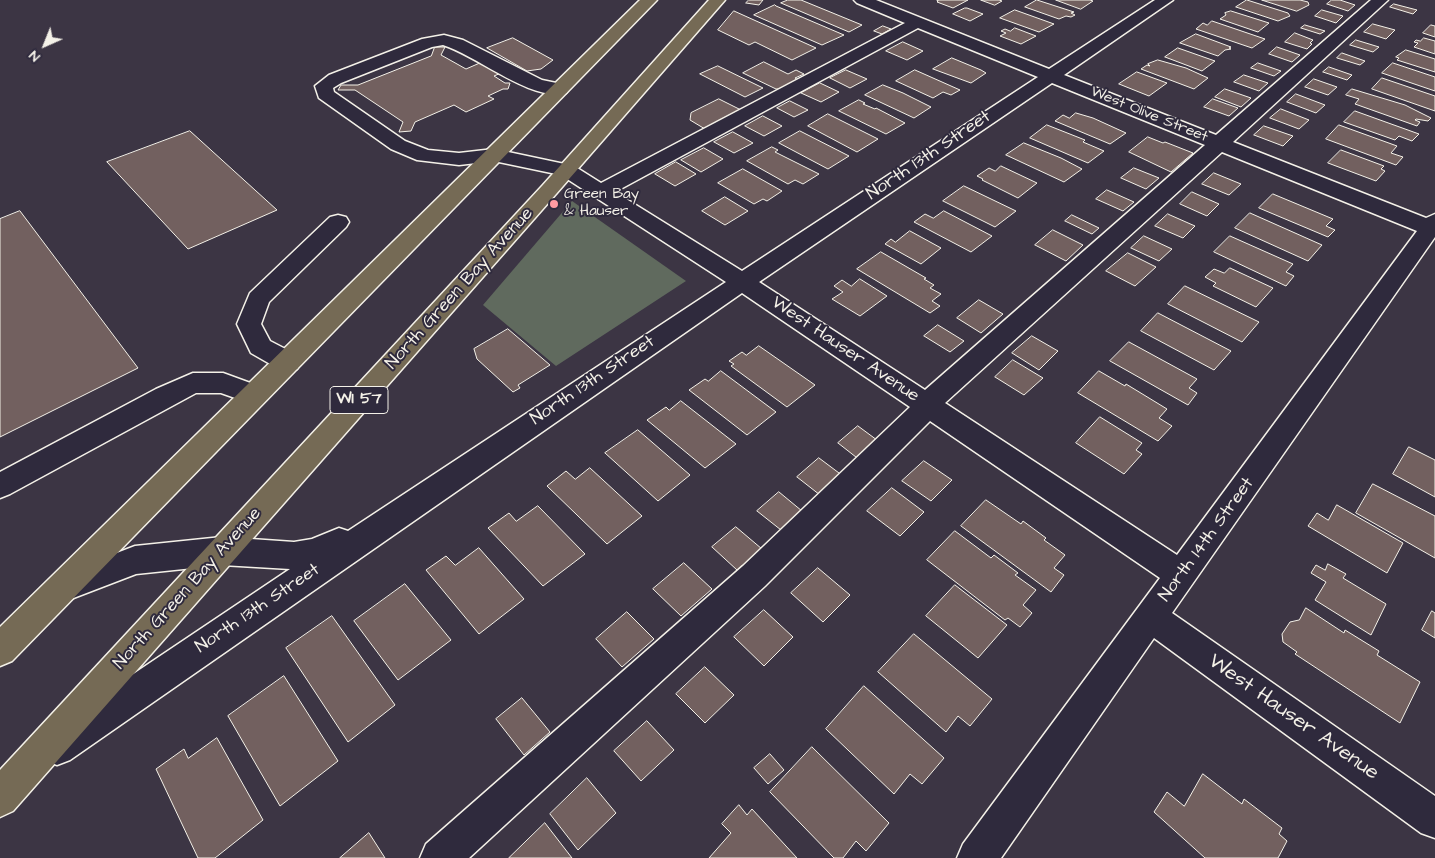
<!DOCTYPE html>
<style>
body{margin:0}
#map{position:relative;width:1435px;height:858px;overflow:hidden;background:#3c3544;font-family:"Architects Daughter",sans-serif}
canvas{display:block}
.north{position:absolute;left:20px;top:20px;width:50px;height:50px;-webkit-text-stroke:4px #2f2a3d;paint-order:stroke;rotate:224deg;font-size:14px;font-weight:700;line-height:20px;text-align:center;color:#f4f1e8}
.north::after{content:'';display:block;margin:auto;width:18px;height:22px;background:#f4f1e8;clip-path:polygon(50% 0,100% 100%,50% 72%,0 100%)}
</style>
<div id="map">
<canvas width="1435" height="858"></canvas>
<div class="north">N</div>
</div>
<script>
const g = document.querySelector('canvas').getContext('2d');
g.lineJoin = 'round';
function fillPath(path, color) {
  g.fillStyle = color;
  g.fill(path, 'evenodd');
}
function strokePath(path, color, width, dash) {
  g.strokeStyle = color;
  g.lineWidth = width;
  g.lineCap = dash ? 'butt' : 'round';
  g.setLineDash(dash || []);
  g.stroke(path);
}
function write(font, color, halo, rows, align = 'center') {
  g.font = font + ' "Architects Daughter",sans-serif';
  g.lineWidth = 4;
  g.setLineDash([]);
  g.textBaseline = 'middle';
  g.strokeStyle = halo;
  g.fillStyle = color;
  for (const [text, x, y, turn = 0] of rows) {
    g.save();
    g.translate(x, y);
    g.rotate((+turn || 0) * Math.PI / 180);
    g.textAlign = isNaN(turn) ? turn : align;
    if (halo) g.strokeText(text, 0, 0);
    g.fillText(text, 0, 0);
    g.restore();
  }
}
const green = new Path2D(`
 M572,201L686,281L556,366L483,305Z`);
const building = new Path2D(`
 M749,0H763L759,5L746,3Z
 M788,0H801L862,25L849,32L781,3Z
 M937,0H968L953,8L937,2L938,1Z
 M981,0H999L1002,1L995,5Z
 M1037,0L1074,12L1071,13L1075,15L1071,17L1066,16L1059,19L1025,7Z
 M1056,0H1090L1093,1L1081,9Z
 M1247,0L1288,13L1290,16L1278,21L1236,7Z
 M1262,0H1300L1308,2L1309,5L1297,11Z
 M1332,0H1340L1355,5L1348,11L1327,4Z
 M1394,4L1417,10L1413,14L1390,7Z
 M775,5L776,6L844,35L822,45L754,15Z
 M965,8H967L983,14L970,21L953,14Z
 M1015,10L1054,24L1039,32L1000,18Z
 M1322,10L1343,16L1336,23L1315,16Z
 M734,11L816,48L792,60L755,42L749,45L718,30Z
 M1231,11L1269,23L1258,32L1220,19L1226,15L1225,13Z
 M1212,21L1265,39L1252,48L1196,29L1203,23L1207,25Z
 M1373,24L1395,30L1386,39L1364,32Z
 M1305,25L1325,31L1320,34L1301,28Z
 M1431,25L1435,26V37L1423,33Z
 M883,26L891,29L882,34L874,31Z
 M1015,28L1036,36L1021,44L1000,36L1006,33L1001,31L1005,29L1010,31Z
 M1295,33L1313,40L1310,43L1312,44L1307,49L1285,42Z
 M1196,34L1231,47L1229,48L1231,49L1225,50L1218,56L1180,43Z
 M513,38L553,60L541,69L527,71L487,48Z
 M1424,38L1435,41V54L1414,47L1418,43L1414,42L1416,40L1420,41Z
 M1356,40L1379,47L1373,52L1350,45Z
 M903,42L923,51L907,60L886,51Z
 M435,47H445L441,55L466,69L482,62L501,73L494,76L505,83H510L508,89H503L488,96L494,99L466,112L454,105L415,122L411,131L399,132L403,122L355,90H338L341,85H358L431,56Z
 M1277,47L1300,55L1292,62L1269,54Z
 M1178,48L1215,61L1202,71L1165,57Z
 M1406,50L1435,59V72L1397,60L1399,58L1396,57Z
 M1342,53L1365,61L1360,65L1337,58Z
 M952,58L981,70L986,73L971,83L933,69Z
 M1158,60L1186,68L1208,78L1194,89L1141,69L1147,65L1150,66L1148,64Z
 M764,62L788,74L796,70L804,74L795,78L798,80L780,89H776L743,73Z
 M1258,63L1281,71L1274,76L1251,68Z
 M1393,63L1435,77V91L1382,73Z
 M718,66L763,88L745,97L700,74Z
 M1329,67L1352,75L1347,80L1323,72Z
 M846,70L867,79L850,88L830,78Z
 M915,70L960,90L951,95L943,92L933,98L896,81Z
 M1137,72L1167,83L1149,96L1119,84Z
 M1244,75L1268,83L1259,91L1234,82Z
 M1382,78L1435,96V111L1372,89Z
 M1314,79L1337,87L1328,95L1305,87Z
 M820,83L839,92L821,102L801,93Z
 M883,85L903,93L931,107L914,118L865,95Z
 M1225,89L1251,98L1241,107L1215,97Z
 M1352,89L1405,105L1431,118L1428,121L1416,119L1415,120L1420,122L1417,126L1355,104L1359,99L1346,95Z
 M1296,94L1325,105L1316,113L1287,102Z
 M719,99L741,110L705,129L690,120L691,113Z
 M1213,99L1238,108L1229,116L1204,107Z
 M859,100L865,103L863,104L875,109L876,108L905,123L886,134L839,111Z
 M790,101L808,110L794,117L777,108Z
 M1281,109L1309,120L1299,129L1270,118Z
 M1355,111L1419,134L1412,141L1399,136L1395,140L1344,122Z
 M1076,113L1093,118L1126,133L1110,144L1055,121L1063,115L1069,118Z
 M828,114L878,139L857,152L808,126Z
 M763,116L782,126L764,136L745,126Z
 M1047,125L1085,140L1083,142L1104,151L1088,163L1030,138Z
 M1339,125L1397,146L1391,153L1403,157L1396,165L1326,139Z
 M1264,126L1293,136L1283,146L1254,135Z
 M190,131L277,210L188,249L107,162Z
 M800,131L849,156L828,169L779,143Z
 M733,132L753,143L734,153L714,142Z
 M1148,137L1163,143L1165,142L1193,153L1171,172L1129,152Z
 M1024,143L1061,158L1082,169L1064,182L1006,155Z
 M772,147L778,150L775,152L819,174L803,184L795,180L788,184L747,161Z
 M704,148L723,159L701,172L681,160Z
 M1341,150L1384,166L1381,169L1385,171L1376,181L1328,163Z
 M676,162L696,174L675,186L655,174Z
 M1001,166L1037,183L1018,198L982,180L983,179L977,176L989,168L995,171Z
 M1134,168L1159,178L1146,189L1121,178Z
 M743,169L782,191L767,201L763,199L754,204L718,183Z
 M1214,173L1241,184L1229,195L1202,184Z
 M964,186L1016,211L995,227L943,201Z
 M1107,190L1134,202L1123,211L1096,199Z
 M1192,192L1219,204L1207,216L1180,204Z
 M1273,194L1333,219L1326,226L1335,230L1328,237L1259,208Z
 M725,197L748,211L725,225L702,211Z
 M20,211L138,368L0,437V219Z
 M944,211L992,236L971,252L914,222L925,214L933,218Z
 M1250,213L1322,245L1308,261L1235,228Z
 M1168,214L1170,215L1195,226L1183,238L1155,226Z
 M1072,215L1099,228L1092,234L1065,221Z
 M1053,230L1083,245L1066,261L1035,245Z
 M910,231L941,248L921,264L885,244L891,239L895,242Z
 M1144,236L1172,249L1159,261L1131,248Z
 M1230,236L1293,264L1286,272L1294,276L1286,286L1214,252Z
 M881,252L926,278L924,279L934,285L930,288L941,294L932,301L940,306L930,313L857,269Z
 M1128,253L1156,267L1135,286L1106,271Z
 M1230,268L1273,288L1256,307L1213,286L1216,283L1205,277L1214,269L1224,273Z
 M860,279L887,296L860,316L832,299L843,292L834,286L842,280L851,286Z
 M1185,286L1259,322L1242,342L1168,304Z
 M979,300L1003,314L981,333L957,318Z
 M1158,313L1231,351L1214,370L1141,331Z
 M938,325L964,341L950,352L924,336Z
 M508,329L550,365L518,385L520,388L513,392L477,359L474,349Z
 M1032,336L1058,351L1039,370L1012,353Z
 M1129,342L1197,379L1189,388L1197,393L1188,405L1110,361Z
 M759,346L815,385L787,407L731,366L734,364L729,361L742,352L746,355Z
 M1013,360L1043,378L1024,395L995,377Z
 M721,371L776,412L747,435L689,390L705,379L708,381Z
 M1099,371L1125,386L1126,384L1167,409L1159,418L1172,426L1158,441L1078,393Z
 M681,401L736,444L705,468L647,420L666,407L669,410Z
 M1100,417L1142,443L1136,450L1142,454L1124,474L1076,443Z
 M858,426L881,443L861,461L838,443Z
 M638,430L690,475L658,501L605,453Z
 M1409,447L1435,460V497L1393,474Z
 M819,458L843,476L820,495L797,477Z
 M924,461L952,480L931,501L902,481Z
 M590,468L642,516L607,544L547,486L566,471L575,479Z
 M1373,484L1435,516V558L1356,513Z
 M892,488L924,512L900,536L867,511Z
 M779,492L802,511L781,530L757,511Z
 M986,500L1021,524L1023,521L1046,538L1044,540L1065,555L1054,568L1064,575L1051,592L961,526Z
 M1337,505L1403,543L1387,573L1308,526L1317,513L1328,520Z
 M538,506L585,554L543,586L488,528L509,513L516,521Z
 M736,527L762,549L737,570L712,547Z
 M955,531L991,558L994,555L1018,573L1015,575L1036,590L1023,605L1032,613L1020,627L1008,618L1005,620L927,560Z
 M479,548L524,599L479,634L426,570L446,556L455,565Z
 M684,563L712,589L681,616L653,589Z
 M1328,564L1346,574L1343,578L1386,604L1371,635L1315,600L1326,582L1311,573L1316,565L1325,570Z
 M818,568L850,595L823,622L791,593Z
 M405,584L451,640L398,680L354,621Z
 M955,585L1007,625L978,658L926,616Z
 M1306,608L1344,633L1345,630L1379,651L1377,655L1420,682L1400,723L1295,654L1297,652L1283,642L1282,634L1290,622L1299,620Z
 M764,610L793,637L764,666L734,637Z
 M1432,611L1435,613V638L1422,630Z
 M627,612L654,639L622,667L596,639Z
 M332,616L395,705L348,742L286,648Z
 M914,634L992,699L970,726L958,716L946,732L878,672Z
 M705,667L734,695L705,723L676,694Z
 M284,676L338,761L280,806L228,716Z
 M864,686L944,758L922,784L910,774L894,794L826,729Z
 M522,698L550,732L524,755L496,719Z
 M647,721L674,750L641,781L614,751Z
 M217,738L263,820L215,858H198L156,769L184,749L188,758Z
 M812,747L889,823L866,851L856,841L843,858H834L770,792Z
 M770,754L784,770L768,784L754,768Z
 M1203,774L1242,804L1244,799L1282,828L1279,834L1287,841L1278,858H1205L1154,812L1167,792L1184,806Z
 M587,778L616,813L578,850L550,814Z
 M739,805L747,815L752,809L797,858H709L731,833L722,824Z
 M545,823L572,858H509Z
 M369,833L385,858H340Z`);
const minor = new Path2D(`
 M854,0H876L1049,69L1155,0H1173L1064,75L1216,135L1371,0H1388L1233,142L1426,218L1435,214V237L1172,613L1435,796V838L1421,833L1154,638L1001,858H957L963,844L1160,578L930,421L765,586L469,858H420L426,844L743,566L910,407L742,293L70,760L57,765L44,760L39,747L44,734L290,569L222,565L136,574L63,602L52,598L47,588L52,578L135,546L222,537L294,542L312,539L339,528L348,531L726,282L561,175L494,161L459,165L417,160L391,149L319,98L315,86L329,75L422,39L444,35L463,40L542,80L566,85L569,89L566,93C531,102 478,56 443,45L432,47L341,83L333,88L334,92L405,141L428,150L459,153L494,149L574,166L601,183L905,23L857,3ZM918,28L1038,77L742,271L615,192ZM1052,83L1205,145L925,390L759,282ZM1222,152L1417,231L1177,555L945,403Z
 M338,215L346,217L349,222L346,227L269,302L261,324L270,341L297,355L301,362L297,369L288,371L279,369L251,353L237,324L250,293L330,217Z
 M193,373H223L264,388L268,395L264,402L255,405L221,393H196L10,494L0,498V472L156,389Z`);
const major = new Path2D(`
 M640,0H657L12,661L0,666V627Z
 M709,0H725L556,194L13,811L0,817V770L542,186Z`);
const markers = [
 [554,204,5,"#ff9aa2"]
];
const farStreetnames = [
 ["West Olive Street",1149,115,22]
];
const farPoinames = [
 ["Green Bay",564,195],
 ["& Hauser",564,212]
];
const shields = [
 [359,400,58]
];
const shieldNames = [
 ["WI 57",359,400]
];
const streetNames = [
 ["North 13th Street",929,156,-34],
 ["North Green Bay Avenue",460,289,-48],
 ["West Hauser Avenue",845,350,34],
 ["North 13th Street",593,381,-34],
 ["North 14th Street",1207,540,-54],
 ["North Green Bay Avenue",188,589,-48],
 ["North 13th Street",258,609,-34]
];
const nearStreetnames = [
 ["West Hauser Avenue",1293,718,35]
];
fillPath(green, '#606a5e');
fillPath(building, '#72605f');
strokePath(building, '#f4f1e8', 1);
strokePath(minor, '#f4f1e8', 3);
strokePath(major, '#f4f1e8', 3);
fillPath(minor, '#2f2a3d');
fillPath(major, '#756a55');
for (const [x, y, r, color] of markers) {
  const dot = new Path2D();
  dot.arc(x, y, r, 0, 2 * Math.PI);
  g.fillStyle = color;
  g.fill(dot);
  strokePath(dot, '#2f2a3d', 2);
}
write('15px', '#f4f1e8', '#2f2a3d', farStreetnames);
write('15px', '#f4f1e8', '#2f2a3d', farPoinames, 'left');
for (const [x, y, w] of shields) {
  const box = new Path2D();
  box.roundRect(x - w / 2, y - 13.5, w, 27, 4);
  g.fillStyle = '#2f2a3d';
  g.fill(box);
  strokePath(box, '#f4f1e8', 1);
}
write('bold 16px', '#f4f1e8', null, shieldNames);
write('18px', '#f4f1e8', '#2f2a3d', streetNames);
write('21px', '#f4f1e8', '#2f2a3d', nearStreetnames);
</script>
